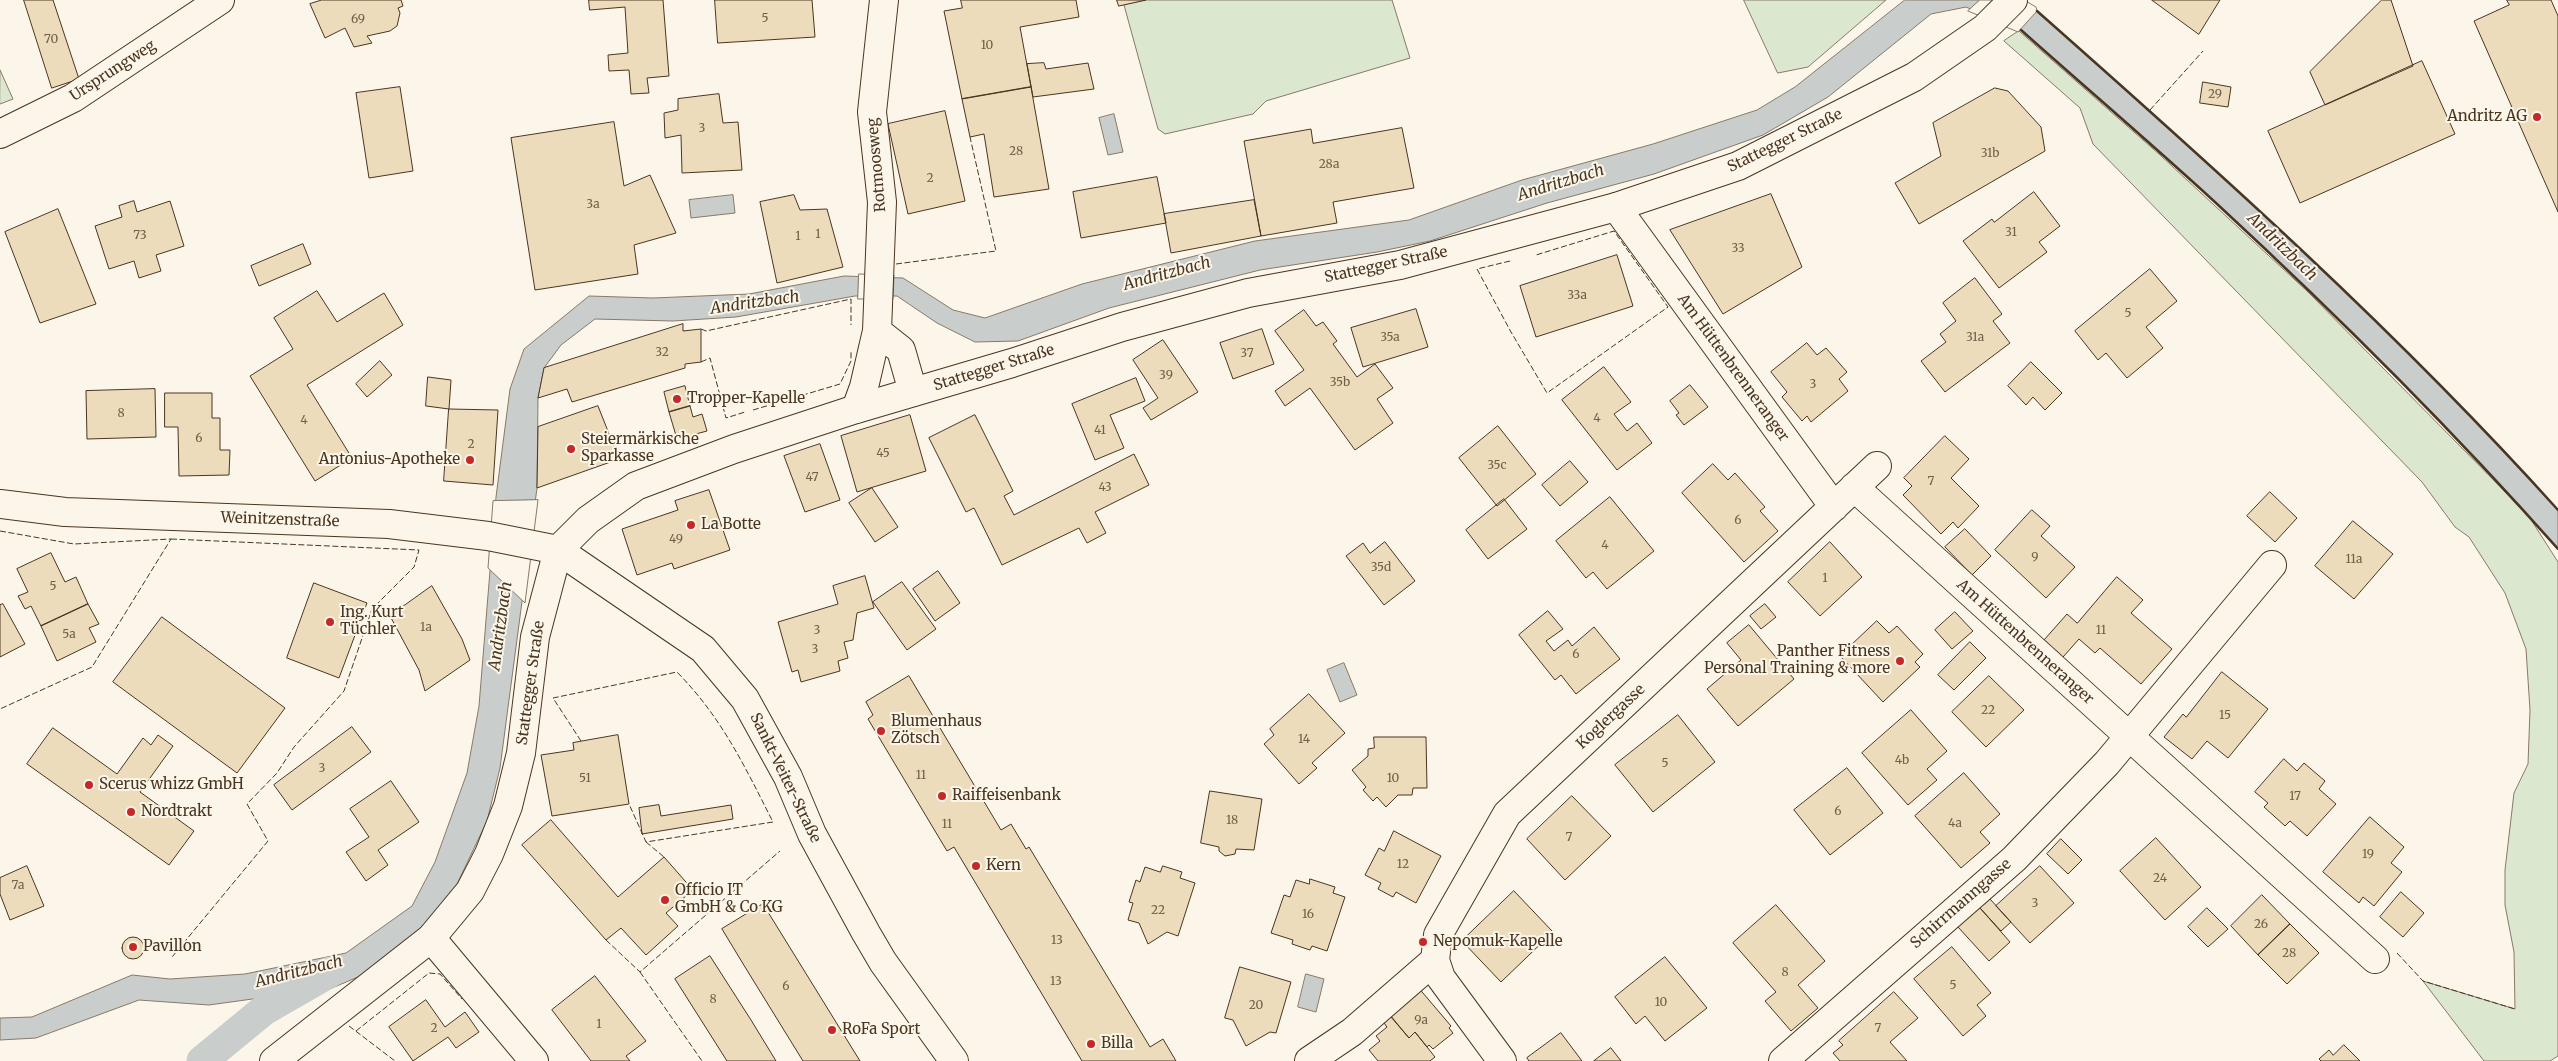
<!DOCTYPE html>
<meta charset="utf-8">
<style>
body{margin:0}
canvas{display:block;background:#fbf6e9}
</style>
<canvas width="2558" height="1061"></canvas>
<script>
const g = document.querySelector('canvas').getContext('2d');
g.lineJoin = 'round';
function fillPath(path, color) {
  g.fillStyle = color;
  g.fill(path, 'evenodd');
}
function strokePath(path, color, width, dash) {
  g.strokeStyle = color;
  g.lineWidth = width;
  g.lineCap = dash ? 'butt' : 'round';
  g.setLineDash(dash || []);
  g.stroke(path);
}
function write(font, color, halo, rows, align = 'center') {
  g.font = font + ' Merriweather,serif';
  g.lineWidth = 4;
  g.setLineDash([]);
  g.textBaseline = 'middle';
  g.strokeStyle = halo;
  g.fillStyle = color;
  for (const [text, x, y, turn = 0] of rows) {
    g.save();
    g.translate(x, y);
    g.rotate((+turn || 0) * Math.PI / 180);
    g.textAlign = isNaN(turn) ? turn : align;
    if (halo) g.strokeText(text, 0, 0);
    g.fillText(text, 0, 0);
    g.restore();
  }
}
const green = new Path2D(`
 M1146,0H1392L1410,58L1266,101L1253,114L1165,134L1158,129L1124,5Z
 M1744,0H1886L1808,67L1778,73Z
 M2019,31L2160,155L2308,292L2528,515L2558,562V1056L2550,1061H2484L2423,981L2515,1009L2514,952L2505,905V870L2514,793L2528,764L2530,710L2526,649L2505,593L2469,537L2455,527L2422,482L2093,144L2080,108L2004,41Z
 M0,70L13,99L0,104Z`);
const water = new Path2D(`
 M1905,0H2019L2037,11C2217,170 2398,331 2558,510V549L2433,413L2327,308L2236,221L2021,30L1966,7L1931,14L1828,97L1763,135L1654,174L1547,203L1430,241L1377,252L1260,270L1109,308L1018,341L975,342L937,323L897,296H855L736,317L673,321L595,319L561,345L544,368L538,398L537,488L500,768L487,821L457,884L420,931L365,974L332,988L209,1005L139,1000L36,1038L0,1040V1018L32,1017L132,975L170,979L245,974L346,953L412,906L435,862L467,773L479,706L496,497L510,389L524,349L589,296L653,298L749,294L844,276L903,278L953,310L985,318L1082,284L1255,241L1409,220L1522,180L1653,144L1757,110L1795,87Z
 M1114,114L1123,152L1108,155L1099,118Z
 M733,195L735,213L691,218L689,200Z
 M1344,663L1357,695L1340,702L1327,670Z
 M1306,974L1324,979L1316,1012L1298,1007Z`);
const pier = new Path2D(`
 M1980,0H2024L2036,7L2037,11L2018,32L1968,11Z
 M859,274L894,275L893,299H858Z
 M538,500L525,603L488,568L493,501Z`);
const canal = new Path2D(`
 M202,1061L264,1010L330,972`);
const building = new Path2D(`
 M24,0H53L79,79L52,88Z
 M322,0H401L403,6L398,8L400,13L397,26L390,31L367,36L372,43L354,47L345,28L325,38L310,4Z
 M589,0H663L669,76L647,78L649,93L631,94L629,70L609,71L608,55L628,53L625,7L590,10Z
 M715,0H812L815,37L718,43Z
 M961,0H1076L1079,17L1020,27L1031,87L962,99L944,11L962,8Z
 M1117,0H1146L1119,6Z
 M2152,0H2220L2199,34Z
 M2382,0H2391L2413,66L2325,105L2310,72Z
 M2507,0H2551L2558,16V212L2474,21L2509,5Z
 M2422,61L2455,134L2300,203L2268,131Z
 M1044,63L1046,69L1088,63L1094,89L1033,97L1027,64Z
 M2203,82L2231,87L2228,107L2200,103Z
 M400,87L413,171L369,178L356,93Z
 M1031,87L1049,189L994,197L984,134L970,137L962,99Z
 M1995,88L2008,91L2041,127L2045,151L1919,224L1895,183L1941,156L1933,123Z
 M719,94L723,123L738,122L742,170L682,173L681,135L665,138L664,113L678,110V99Z
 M945,111L965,201L908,214L888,124Z
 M614,122L624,186L650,175L676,233L634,245L638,274L535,290L511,138Z
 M1402,128L1414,188L1333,202L1337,223L1261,236L1244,141L1311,129L1313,143Z
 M1157,177L1166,223L1081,238L1073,192Z
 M2034,192L2060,226L2039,242L2047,252L1999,288L1963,241L1992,219L1994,222Z
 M1771,194L1802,267L1723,314L1670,230Z
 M794,195L800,210L827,209L843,267L777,283L760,202Z
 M1254,200L1261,236L1171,253L1164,214Z
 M134,201L137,212L170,201L184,246L156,255L161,271L139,278L134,261L109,269L95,226L122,217L119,206Z
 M58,209L96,304L40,323L5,232Z
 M303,244L311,264L259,286L251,266Z
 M1617,255L1633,306L1536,337L1520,286Z
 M2150,269L2177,301L2146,327L2163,348L2127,378L2106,353L2098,360L2075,331Z
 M1975,278L2002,314L1993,321L2010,343L1945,392L1921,361L1946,342L1940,334L1956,321L1943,303Z
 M317,291L337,322L384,293L403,325L307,385L352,458L315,481L250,376L293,349L274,318Z
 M1416,309L1428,347L1363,367L1351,328Z
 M1304,310L1316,326L1323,322L1337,341L1333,344L1357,377L1375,364L1393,388L1377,399L1393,423L1355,450L1310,388L1285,406L1275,391L1304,370L1275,331Z
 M683,324V331L701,329V362L685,364V368L572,402L567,389L538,398L544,368Z
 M1262,329L1274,364L1233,379L1220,343Z
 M1163,340L1198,392L1151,420L1143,408L1158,398L1133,360Z
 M1807,343L1817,355L1826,348L1847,372L1839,379L1848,391L1811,422L1807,416L1802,421L1782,397L1787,392L1771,372Z
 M380,361L392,375L367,397L356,384Z
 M2031,362L2062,393L2045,410L2033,397L2026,405L2008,386Z
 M1604,367L1631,402L1614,414L1627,431L1637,423L1652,443L1617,470L1562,400Z
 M428,377L451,380L449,409L426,406Z
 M1136,378L1145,401L1110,415L1124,448L1095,460L1072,404Z
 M1690,385L1708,407L1684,425L1676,415L1679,413L1670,401Z
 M685,386L690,406L669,412L664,392Z
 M155,389L156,437L87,439L86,391Z
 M165,393H212V418H220V450H230L229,475L179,476L178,427H165Z
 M598,406L619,459L537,488L538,427Z
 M690,406L693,417L702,414L707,431L677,439L669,412Z
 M449,409L498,410L493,485L444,481Z
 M910,415L926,471L857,492L841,436Z
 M975,415L1013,491L1004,496L1014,515L1134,454L1149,485L1095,512L1106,533L1087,543L1079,528L1002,565L974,508L966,512L929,438Z
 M1498,426L1536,474L1497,506L1459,458Z
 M1945,436L1969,459L1951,478L1979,506L1958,528L1953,522L1941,534L1903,495L1912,486L1904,478Z
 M820,444L840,500L805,512L784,456Z
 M1570,461L1588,482L1560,506L1542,485Z
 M1713,464L1728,480L1735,473L1765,507L1760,511L1778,531L1744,562L1682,493Z
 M872,488L898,527L875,542L849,503Z
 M709,490L730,550L674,569L672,563L637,575L622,529L678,510L675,501Z
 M2270,492L2297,518L2275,542L2247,516Z
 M1610,497L1654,551L1607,589L1593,572L1586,578L1556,541Z
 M1504,499L1527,529L1488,559L1466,530Z
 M2032,510L2050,526L2041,536L2075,567L2046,598L1995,550Z
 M2353,521L2393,554L2354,599L2315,566Z
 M1965,529L1991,556L1972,575L1945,547Z
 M1385,542L1415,581L1384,605L1346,556L1363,543L1370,553Z
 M1830,542L1862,577L1820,616L1788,582Z
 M51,553L65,582L76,577L88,604L41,626L31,606L25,609L18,596L28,592L17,569Z
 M938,571L960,603L935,621L913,589Z
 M865,576L874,608L857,613L853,640L844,642L848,658L838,661L840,671L801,682L798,670L792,672L778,622L838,604L833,586Z
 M2117,577L2143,600L2131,613L2172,649L2141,684L2100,648L2095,653L2079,639L2063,657L2044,640L2067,614L2077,623Z
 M902,582L936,629L907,650L873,602Z
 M314,583L367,603L339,678L287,658Z
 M432,586L462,639L470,660L425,691L419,670L390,616Z
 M3,604L25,644L0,657V605Z
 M88,604L99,624L89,628L96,642L57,661L41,626Z
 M1765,604L1776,617L1761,629L1750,616Z
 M1548,611L1563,629L1546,641L1554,651L1568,640L1572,646L1594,627L1620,659L1576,694L1561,675L1555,680L1519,635Z
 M1955,612L1973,631L1952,649L1935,630Z
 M162,617L285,708L237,773L113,682Z
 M1877,621L1889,633L1897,626L1923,654L1915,662L1920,667L1883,702L1840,656Z
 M1749,625L1794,679L1738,726L1707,689L1741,660L1727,643Z
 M1970,642L1986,658L1954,690L1938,675Z
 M2222,672L2268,709L2228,758L2207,741L2192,759L2164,737L2183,714L2186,717Z
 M909,676L1001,830L1011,824L1026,849L1029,847L1150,1047L1163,1039L1176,1061H1082L954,847L947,851L868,719L873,715L866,702Z
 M1989,676L2024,710L1986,747L1952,712Z
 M1309,694L1345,733L1312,763L1317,768L1299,784L1264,744L1274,735L1270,729Z
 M1911,710L1947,751L1927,769L1937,780L1908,805L1862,753Z
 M1678,715L1715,762L1653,812L1615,765Z
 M352,727L371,752L292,810L274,785Z
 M53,728L117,774L143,738L151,745L158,735L173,746L140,792L194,831L169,865L27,764Z
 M618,735L629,804L552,816L541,755L574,750L573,743Z
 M1374,737H1426L1427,788H1413L1412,795H1398L1386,807L1377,797L1373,801L1363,790L1366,787L1352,770L1368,756V749L1374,748Z
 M2284,759L2297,771L2304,763L2325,781L2319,789L2336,804L2307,836L2290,821L2285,826L2264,807L2268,803L2255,792Z
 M1847,768L1883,813L1830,855L1794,810Z
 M1964,773L2000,814L1980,832L1990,843L1961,868L1915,816Z
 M391,781L419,822L378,850L388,865L366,881L346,852L369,837L350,809Z
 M1210,791L1262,799L1254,850L1236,849L1235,854L1225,856L1219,851V847L1201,843Z
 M1572,796L1611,836L1565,880L1527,839Z
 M659,805L661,816L731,805L733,819L642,834L639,808Z
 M2370,817L2404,847L2391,863L2402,872L2374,906L2363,897L2359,903L2323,872Z
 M551,820L618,897L664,857L693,890L666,913L678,926L646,955L621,928L606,940L522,845Z
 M1394,831L1441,856L1416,903L1396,892L1393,897L1378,889L1381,883L1365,875L1379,848L1384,851Z
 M2156,838L2201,887L2165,920L2120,871Z
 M2061,839L2082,860L2068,874L2047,854Z
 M27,866L44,906L10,920L0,894V878Z
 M1163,866L1182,872L1180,878L1195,883L1178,936L1167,932L1148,944L1139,923L1128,920L1133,903L1129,902L1136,880L1140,882L1145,867L1160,872Z
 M2040,866L2074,903L2030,943L1996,906Z
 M1310,879L1335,887L1333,893L1345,897L1327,951L1312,946L1310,950L1292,944L1293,940L1271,933L1284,895L1290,897L1296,880L1309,884Z
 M1514,891L1553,932L1501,982L1462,941Z
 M2401,892L2424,913L2403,937L2380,917Z
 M2262,895L2290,924L2258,955L2231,926Z
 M1990,899L2011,922L2001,931L1980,908Z
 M763,904L860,1061H803L745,967L722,929Z
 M1776,905L1825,961L1798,985L1818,1008L1791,1031L1765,1001L1776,992L1733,943Z
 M1980,908L2010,942L1989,961L1958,927Z
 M2207,908L2228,929L2208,947L2188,927Z
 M2290,924L2319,953L2287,984L2258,955Z
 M122 948a11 11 0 1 1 22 0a11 11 0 1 1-22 0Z
 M1952,947L1991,993L1977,1005L1986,1016L1963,1036L1914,979Z
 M710,956L751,1020L776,1061H727L675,979Z
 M1665,957L1707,1008L1665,1041L1645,1016L1636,1024L1615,997Z
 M1240,967L1291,982L1276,1033L1270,1032L1246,1046L1233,1020L1225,1018Z
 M595,976L646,1041L626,1056L630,1061H591L552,1010Z
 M1417,986L1451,1026L1449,1028L1453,1033L1433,1049L1429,1045L1427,1047L1415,1032L1409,1038L1390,1015Z
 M1894,992L1918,1018L1890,1042L1907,1061H1840L1833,1053L1843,1045L1839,1041Z
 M426,1000L445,1027L465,1012L479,1032L456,1048L448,1037L413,1061L389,1027Z
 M1391,1017L1409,1038L1415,1032L1435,1057L1430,1061H1378L1369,1050L1380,1041L1376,1036L1387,1027L1384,1023Z
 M1561,1033L1582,1061H1529L1527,1058Z
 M2344,1045L2360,1061H2321L2319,1059L2329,1050L2333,1055Z
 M1611,1048L1621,1061H1594Z`);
const minor = new Path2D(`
 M0,134L73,98L220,0
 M1616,207L1834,507
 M877,331L901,350L913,392
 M856,409L864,387L877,331L882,202L872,112L884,0
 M1854,487L2375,959
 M431,938L534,1061
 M1309,1061L1352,1032L1435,960
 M1502,1061L1441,978L1435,960L1438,935L1507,814L1877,466
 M1783,1061L2014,859L2107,763L2272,565`);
const tertiary = new Path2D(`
 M558,550L588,520L636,486L734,449L856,409L1012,363L1122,327L1248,293L1400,265L1616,207L1738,166L1914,77L1985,28L2013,0`);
const secondary = new Path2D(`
 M0,504L65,512L389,524L488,536L558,550L703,649L745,699L788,777L812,834L866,933L883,962L954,1061
 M274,1061L431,938L470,891L489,854L508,806L521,753L535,637L558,550`);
const fence = new Path2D(`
 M2150,110L2203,51
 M1510,261L1477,269L1511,332L1547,393L1668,307L1614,231L1536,255
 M896,264L996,251L970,137
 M701,329L706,331L851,299V325
 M701,362L710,358L726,418L745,412
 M753,410L840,384L851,361V350
 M0,531L74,544L171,539L92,667L0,709
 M171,539L419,550L414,567L372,609L344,691L294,747L277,773L247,804L268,841L172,957
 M581,741L553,698L677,672C722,718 744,765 773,822L646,842L629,804
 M646,842L664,857
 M606,940L640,972L780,851
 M2397,953L2423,981L2515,1009
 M640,972L702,1061
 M349,1026L395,1061
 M356,1031L429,973L440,974L462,999`);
const wall = new Path2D(`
 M2037,11C2217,170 2397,331 2558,510
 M2021,30C2086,88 2152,144 2216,203C2335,313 2450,427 2558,549`);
const markers = [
 [2537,117,5,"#c62828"],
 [677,399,5,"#c62828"],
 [571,449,5,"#c62828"],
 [470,460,5,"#c62828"],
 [691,525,5,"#c62828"],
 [330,622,5,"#c62828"],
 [1900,661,5,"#c62828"],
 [881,731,5,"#c62828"],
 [89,785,5,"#c62828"],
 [942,796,5,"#c62828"],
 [131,812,5,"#c62828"],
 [976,866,5,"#c62828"],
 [665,900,5,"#c62828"],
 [1423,942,5,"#c62828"],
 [133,947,5,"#c62828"],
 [832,1030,5,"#c62828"],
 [1091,1044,5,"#c62828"]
];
const numberNames = [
 ["5",765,19],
 ["69",358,20],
 ["70",51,40],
 ["10",987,46],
 ["29",2215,95],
 ["3",702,129],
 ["28",1016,152],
 ["31b",1990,154],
 ["28a",1329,165],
 ["2",930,179],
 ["3a",593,205],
 ["31",2011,233],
 ["1",818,235],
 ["73",140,236],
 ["1",798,237],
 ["33",1738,249],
 ["33a",1577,296],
 ["5",2128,314],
 ["35a",1390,338],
 ["31a",1975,338],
 ["32",662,353],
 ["37",1247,354],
 ["39",1166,376],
 ["35b",1340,383],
 ["3",1813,385],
 ["8",121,414],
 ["4",1597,419],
 ["4",304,421],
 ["41",1100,431],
 ["6",199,439],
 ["2",471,445],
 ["45",883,454],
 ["35c",1497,466],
 ["47",812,478],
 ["7",1931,482],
 ["43",1105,488],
 ["6",1738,521],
 ["49",676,540],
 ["4",1605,546],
 ["9",2035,558],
 ["11a",2354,560],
 ["35d",1381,568],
 ["1",1825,579],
 ["5",53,587],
 ["1a",426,628],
 ["3",817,631],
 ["11",2101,631],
 ["5a",69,635],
 ["3",815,650],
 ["6",1576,655],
 ["22",1988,711],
 ["15",2225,716],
 ["14",1304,740],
 ["4b",1902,761],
 ["5",1665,764],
 ["3",322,769],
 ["11",921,776],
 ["51",585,779],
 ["10",1393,779],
 ["17",2295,797],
 ["6",1838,812],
 ["18",1232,821],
 ["4a",1955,824],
 ["11",947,825],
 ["7",1569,838],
 ["19",2368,855],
 ["12",1403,865],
 ["24",2160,879],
 ["7a",18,886],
 ["3",2035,904],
 ["22",1158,911],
 ["16",1308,915],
 ["26",2261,925],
 ["13",1057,941],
 ["28",2289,954],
 ["8",1785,973],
 ["13",1056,982],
 ["5",1953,986],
 ["6",786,987],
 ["8",713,1000],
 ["10",1661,1003],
 ["20",1256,1006],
 ["9a",1421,1021],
 ["1",599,1025],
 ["2",434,1029],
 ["7",1878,1029]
];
const streetNames = [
 ["Ursprungweg",113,71,-33],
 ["Stattegger Straße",1785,141,-26],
 ["Rotmoosweg",877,165,-95],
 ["Stattegger Straße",1386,265,-12],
 ["Stattegger Straße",994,368,-17],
 ["Am Hüttenbrenneranger",1733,368,54],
 ["Weinitzenstraße",280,520,2],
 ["Am Hüttenbrenneranger",2025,642,42],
 ["Stattegger Straße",531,683,-82],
 ["Koglergasse",1611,717,-43],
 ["Sankt-Veiter-Straße",785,778,64],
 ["Schirrmanngasse",1961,904,-41]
];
const poiNames = [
 ["Andritz AG",2527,117,"right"],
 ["Tropper-Kapelle",687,399],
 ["Steiermärkische",581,440],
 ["Sparkasse",581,457],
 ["Antonius-Apotheke",460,460,"right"],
 ["La Botte",701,525],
 ["Ing. Kurt",340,613],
 ["Tüchler",340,630],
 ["Panther Fitness",1890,652,"right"],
 ["Personal Training & more",1890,669,"right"],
 ["Blumenhaus",891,722],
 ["Zötsch",891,739],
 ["Scerus whizz GmbH",99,785],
 ["Raiffeisenbank",952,796],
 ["Nordtrakt",141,812],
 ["Kern",986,866],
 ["Officio IT",675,891],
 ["GmbH & Co KG",675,908],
 ["Nepomuk-Kapelle",1433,942],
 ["Pavillon",143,947],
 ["RoFa Sport",842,1030],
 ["Billa",1101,1044]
];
const waterNames = [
 ["Andritzbach",1561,183,-17],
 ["Andritzbach",2282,247,44],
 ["Andritzbach",1167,274,-15],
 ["Andritzbach",755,303,-8],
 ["Andritzbach",501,626,-82],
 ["Andritzbach",299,972,-14]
];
fillPath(green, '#dce7d0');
strokePath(green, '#887966', 1);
fillPath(water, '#c9cecd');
strokePath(water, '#887966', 1);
fillPath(pier, '#fbf6e9');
strokePath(pier, '#887966', 1);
strokePath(canal, '#c9cecd', 31);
fillPath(building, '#ecdcbc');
strokePath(building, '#4a3520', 1);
strokePath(minor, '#4a3520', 30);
strokePath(tertiary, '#4a3520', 30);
strokePath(secondary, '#4a3520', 30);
strokePath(minor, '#fbf6e9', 28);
strokePath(tertiary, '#fbf6e9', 28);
strokePath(secondary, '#fbf6e9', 28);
strokePath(fence, '#4a3520', 1, [6, 2.5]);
strokePath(wall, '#4a3520', 2.5);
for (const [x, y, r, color] of markers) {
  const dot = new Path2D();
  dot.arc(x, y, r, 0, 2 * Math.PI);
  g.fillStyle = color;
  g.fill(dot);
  strokePath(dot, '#fbf6e9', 2);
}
write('12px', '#725f47', null, numberNames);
write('15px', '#4a3520', '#fbf6e9', streetNames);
write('15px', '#4a3520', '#fbf6e9', poiNames, 'left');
write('italic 16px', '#4a3520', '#fbf6e9', waterNames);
</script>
